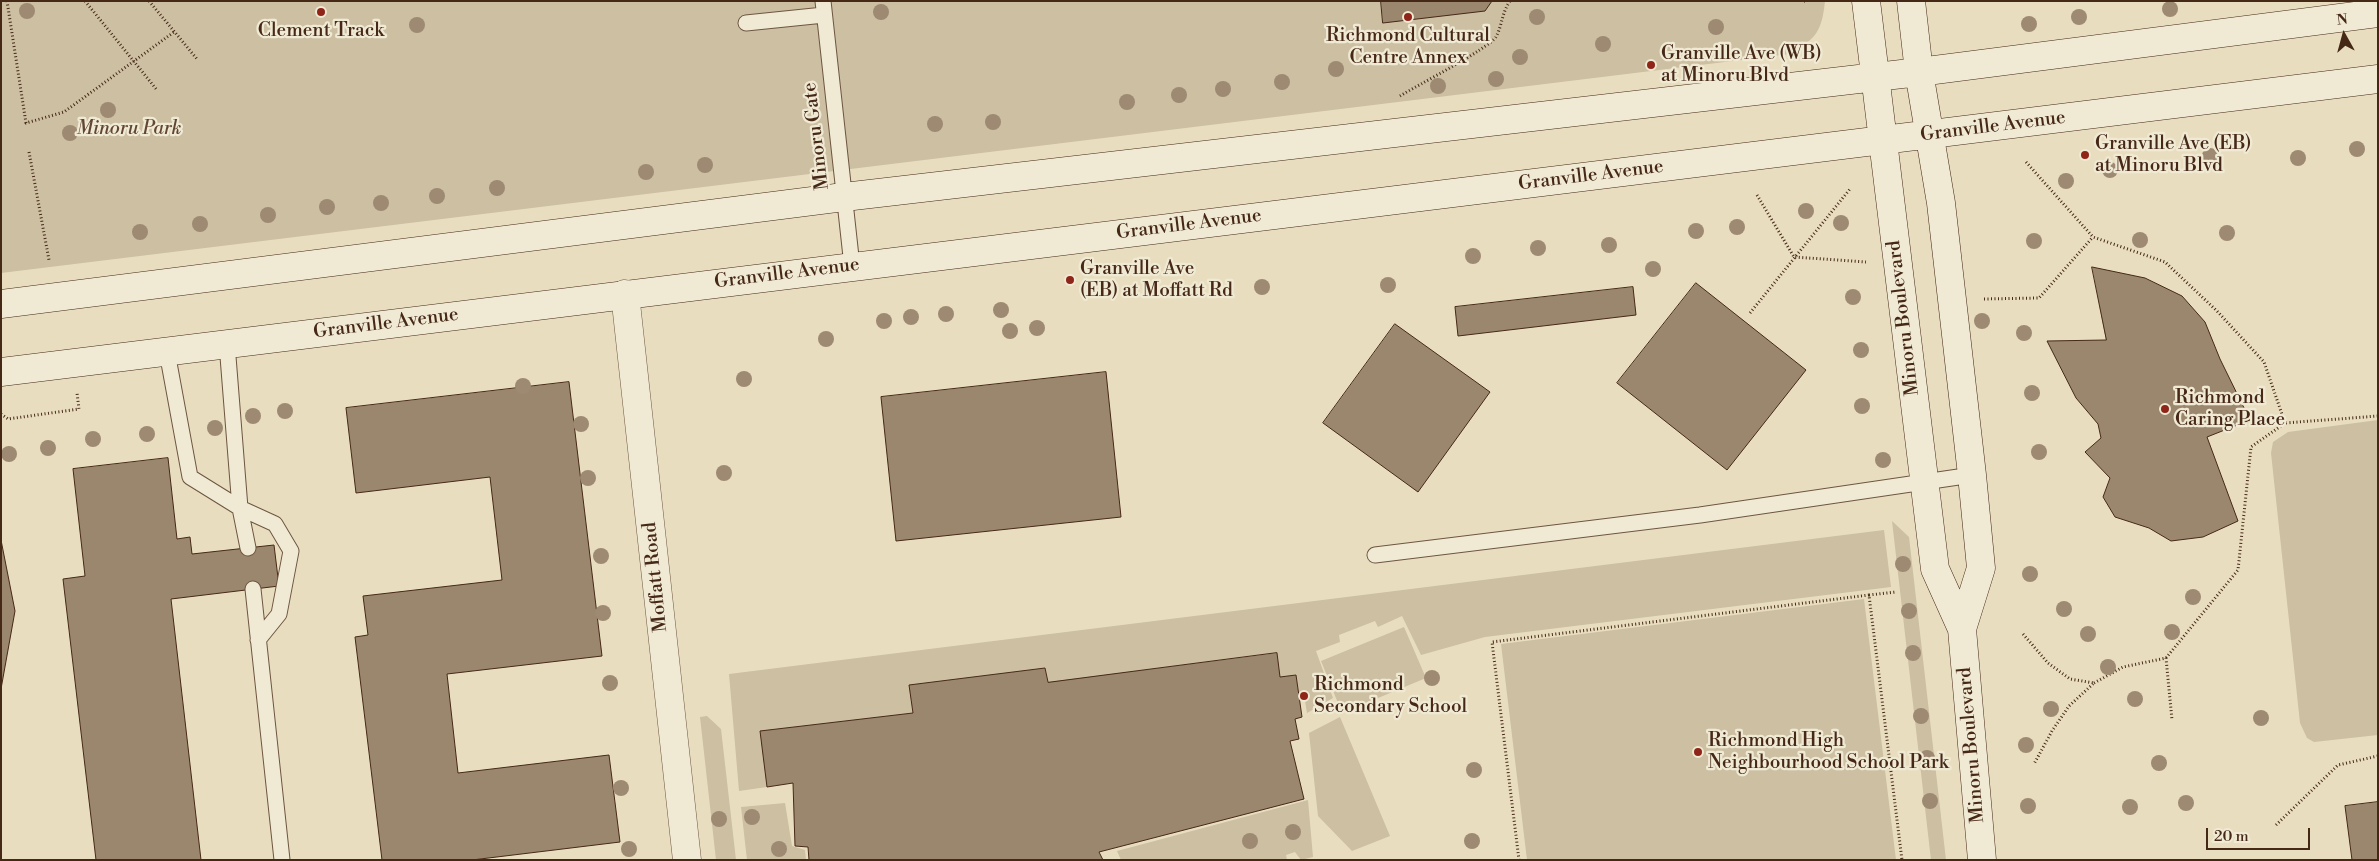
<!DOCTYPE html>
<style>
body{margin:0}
#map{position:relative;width:2379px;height:861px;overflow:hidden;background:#e8debf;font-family:"Libre Bodoni",serif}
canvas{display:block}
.frame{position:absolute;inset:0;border:2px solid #462817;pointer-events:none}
.north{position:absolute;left:2319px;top:10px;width:50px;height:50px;-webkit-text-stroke:4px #f0ead5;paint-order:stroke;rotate:353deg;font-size:14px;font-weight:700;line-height:20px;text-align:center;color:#462817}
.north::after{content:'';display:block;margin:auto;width:18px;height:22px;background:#462817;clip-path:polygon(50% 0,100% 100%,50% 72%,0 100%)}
.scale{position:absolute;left:2206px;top:828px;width:104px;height:22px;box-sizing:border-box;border:2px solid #462817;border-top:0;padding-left:6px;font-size:15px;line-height:18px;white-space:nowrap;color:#462817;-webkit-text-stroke:4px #f0ead5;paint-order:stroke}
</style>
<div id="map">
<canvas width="2379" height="861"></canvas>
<div class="frame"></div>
<div class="north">N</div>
<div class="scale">20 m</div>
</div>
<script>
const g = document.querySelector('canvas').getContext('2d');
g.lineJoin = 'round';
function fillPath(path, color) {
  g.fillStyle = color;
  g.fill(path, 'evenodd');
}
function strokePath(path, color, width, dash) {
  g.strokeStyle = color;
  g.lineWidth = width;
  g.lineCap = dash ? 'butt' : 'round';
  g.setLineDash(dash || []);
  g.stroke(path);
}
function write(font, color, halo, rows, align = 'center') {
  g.font = font + ' "Libre Bodoni",serif';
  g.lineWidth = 4.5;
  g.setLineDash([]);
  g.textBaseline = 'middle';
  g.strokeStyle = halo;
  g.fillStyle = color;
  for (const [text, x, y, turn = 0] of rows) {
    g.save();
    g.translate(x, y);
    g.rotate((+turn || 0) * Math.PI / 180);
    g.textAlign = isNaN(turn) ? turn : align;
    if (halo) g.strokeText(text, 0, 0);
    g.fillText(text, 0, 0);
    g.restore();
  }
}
const green = new Path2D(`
 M1,1H1825C1822,31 1816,39 1790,54L1,273Z
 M2378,420V735L2314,742L2307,738L2300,723L2271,453L2273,442L2288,432Z
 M1892,521L1909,537L1946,860H1931Z
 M1884,530L1891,587L1485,637L1421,655L1402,616L1378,627L1375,621L1339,635L1340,642L1316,651L1333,698L1307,713L1305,701H1300L1296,675L1280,677L1276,653L1048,682L1045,668L910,685L913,713L761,731L767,787L739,791L729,674Z
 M1864,599L1896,860H1527L1501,644Z
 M1404,627L1426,678L1342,713L1321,661Z
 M707,716L721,729L736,860H716L700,717Z
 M1340,717L1390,836L1352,851L1318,816L1309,733Z
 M1308,800L1313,857L1301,860L1295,852L1286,855L1287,860H1121L1117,851Z
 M785,803L792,846L805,850L806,860H747L741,807Z`);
const building = new Path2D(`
 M1381,1H1492L1485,11L1383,23Z
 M2092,267L2145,278L2182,296L2205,322L2220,359L2250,420L2207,437L2238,521L2203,537L2171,541L2149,528L2115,517L2103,497L2110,478L2085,452L2101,438L2098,424L2076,398L2047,341L2106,340Z
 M1696,283L1806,370L1727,470L1617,383Z
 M1633,287L1636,315L1458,336L1455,307Z
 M1395,324L1490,392L1418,492L1323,423Z
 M1106,372L1121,517L896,541L881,397Z
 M569,382L602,656L447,674L458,773L609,755L620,842L472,860H382L355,637L368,635L363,596L502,580L490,477L356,493L346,408Z
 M168,458L177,539L190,537L192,554L274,545L279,586L171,599L201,860H96L63,579L85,576L73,469Z
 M1,540L15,611L1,689Z
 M1277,653L1280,677L1296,675L1302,717L1295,719L1299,739L1290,741L1304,799L1099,852L1103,860H809L808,847L795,846L793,783L767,787L760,731L913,713L909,685L1045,668L1048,682Z
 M2378,802V860H2352L2345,806Z`);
const path = new Path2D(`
 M7,1L26,123L64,112L174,32
 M85,1L157,90
 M149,1L197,59
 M1804,1H1805
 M1400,96C1416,86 1488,49 1496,37C1502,26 1502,12 1510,1
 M29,152L49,260
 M2026,162L2093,237L2165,262L2217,311L2264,362L2285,423
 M1757,195L1794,257L1866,262
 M1984,299L2039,298L2093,237
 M1750,313L1850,189
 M1,414L8,419L79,409L77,393
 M1869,595L1896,592
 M2023,634L2048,663L2070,679L2094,683L2069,706L2052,731L2034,764
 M2166,658L2238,570L2251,447L2285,423L2378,416
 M2094,683L2123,667L2166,658L2172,720
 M2276,825L2338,765L2378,756
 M1519,860L1492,642L1869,595L1902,860`);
const lane = new Path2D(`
 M823,1L852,266
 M746,23L824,15
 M167,352L190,477L240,508L227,344
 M240,508L275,524L291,551L279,614L258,640
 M240,508L248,548
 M1375,555L1700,515L1972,475
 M253,589L282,860`);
const street = new Path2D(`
 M625,294L687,860`);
const secondary = new Path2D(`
 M1866,1L1935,569L1962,629L1982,860
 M1911,1L1919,72L1941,203L1972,475L1981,568L1962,629
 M1,304L844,197L1919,72L2378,13
 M1,372L2378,79`);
const trees = [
 [2170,9],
 [27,11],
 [881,12],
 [1537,17],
 [2079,17],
 [2029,24],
 [417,25],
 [1716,27],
 [1603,44],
 [1520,57],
 [1336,69],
 [1496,79],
 [1282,82],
 [1438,86],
 [1223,89],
 [1179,95],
 [1127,102],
 [108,110],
 [993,122],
 [935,124],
 [70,133],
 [2357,149],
 [2210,156],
 [2298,158],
 [705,165],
 [2110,170],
 [646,172],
 [2066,181],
 [497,188],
 [437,196],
 [381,203],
 [327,207],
 [1806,211],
 [268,215],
 [1841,223],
 [200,224],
 [1737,227],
 [1696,231],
 [140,232],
 [2227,233],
 [2140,240],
 [2034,241],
 [1609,245],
 [1538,248],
 [1473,256],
 [1653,269],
 [1388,285],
 [1262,287],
 [1853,297],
 [1001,310],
 [946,314],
 [911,317],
 [884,321],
 [1982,321],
 [1037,328],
 [1010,331],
 [2024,333],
 [826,339],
 [1861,350],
 [744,379],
 [523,386],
 [2032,393],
 [1862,406],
 [285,411],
 [253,416],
 [581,424],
 [215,428],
 [147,434],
 [93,439],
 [48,448],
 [2039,452],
 [9,454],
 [1883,460],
 [724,473],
 [588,478],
 [601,556],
 [1903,564],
 [2030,574],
 [2193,597],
 [2064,609],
 [1909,611],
 [603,613],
 [2172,632],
 [2088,634],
 [1913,653],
 [2108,667],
 [1432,678],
 [610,683],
 [2135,699],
 [2051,709],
 [1921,716],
 [2261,718],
 [2026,745],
 [1927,758],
 [2159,763],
 [1474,770],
 [621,788],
 [1930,801],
 [2186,803],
 [2028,806],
 [2130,807],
 [752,817],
 [719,819],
 [1293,832],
 [1250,841],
 [1472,841],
 [629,849],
 [779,849]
];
const markers = [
 [321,12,5,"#8f2418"],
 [1408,17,5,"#8f2418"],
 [1651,65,5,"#8f2418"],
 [2085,155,5,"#8f2418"],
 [1070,280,5,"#8f2418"],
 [2165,409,5,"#8f2418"],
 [1304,696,5,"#8f2418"],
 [1698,752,5,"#8f2418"]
];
const poiNames = [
 ["Clement Track",321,31,"center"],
 ["Richmond Cultural",1408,36,"center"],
 ["Centre Annex",1408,58,"center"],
 ["Granville Ave (WB)",1661,54],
 ["at Minoru Blvd",1661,76],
 ["Granville Ave (EB)",2095,144],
 ["at Minoru Blvd",2095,166],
 ["Granville Ave",1080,269],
 ["(EB) at Moffatt Rd",1080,291],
 ["Richmond",2175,398],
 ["Caring Place",2175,420],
 ["Richmond",1314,685],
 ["Secondary School",1314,707],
 ["Richmond High",1708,741],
 ["Neighbourhood School Park",1708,763]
];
const streetNames = [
 ["Granville Avenue",1993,127,-7],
 ["Minoru Gate",817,136,-97],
 ["Granville Avenue",1591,176,-7],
 ["Granville Avenue",1189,225,-7],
 ["Granville Avenue",787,274,-7],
 ["Minoru Boulevard",1904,318,-97],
 ["Granville Avenue",386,324,-7],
 ["Moffatt Road",656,577,-96],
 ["Minoru Boulevard",1972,745,-95]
];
const parkNames = [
 ["Minoru Park",129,129]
];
fillPath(green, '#ccbfa2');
fillPath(building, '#9a876e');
strokePath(building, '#462817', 1);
strokePath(lane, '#6e5641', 17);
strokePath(street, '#6e5641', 29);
strokePath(secondary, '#462817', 29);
strokePath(path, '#462817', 3, [1, 2.5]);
strokePath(lane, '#f0ead5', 15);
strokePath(street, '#f0ead5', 28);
strokePath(secondary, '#f0ead5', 28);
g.fillStyle = '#9e8a72';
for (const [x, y] of trees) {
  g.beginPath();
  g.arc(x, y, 8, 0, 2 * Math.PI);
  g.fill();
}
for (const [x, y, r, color] of markers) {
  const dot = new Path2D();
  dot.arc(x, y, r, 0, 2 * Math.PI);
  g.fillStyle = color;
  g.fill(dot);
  strokePath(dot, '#f0ead5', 2);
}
write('19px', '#462817', '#f0ead5', poiNames, 'left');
write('19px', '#462817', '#f0ead5', streetNames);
write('italic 19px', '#614633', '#f0ead5', parkNames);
</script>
